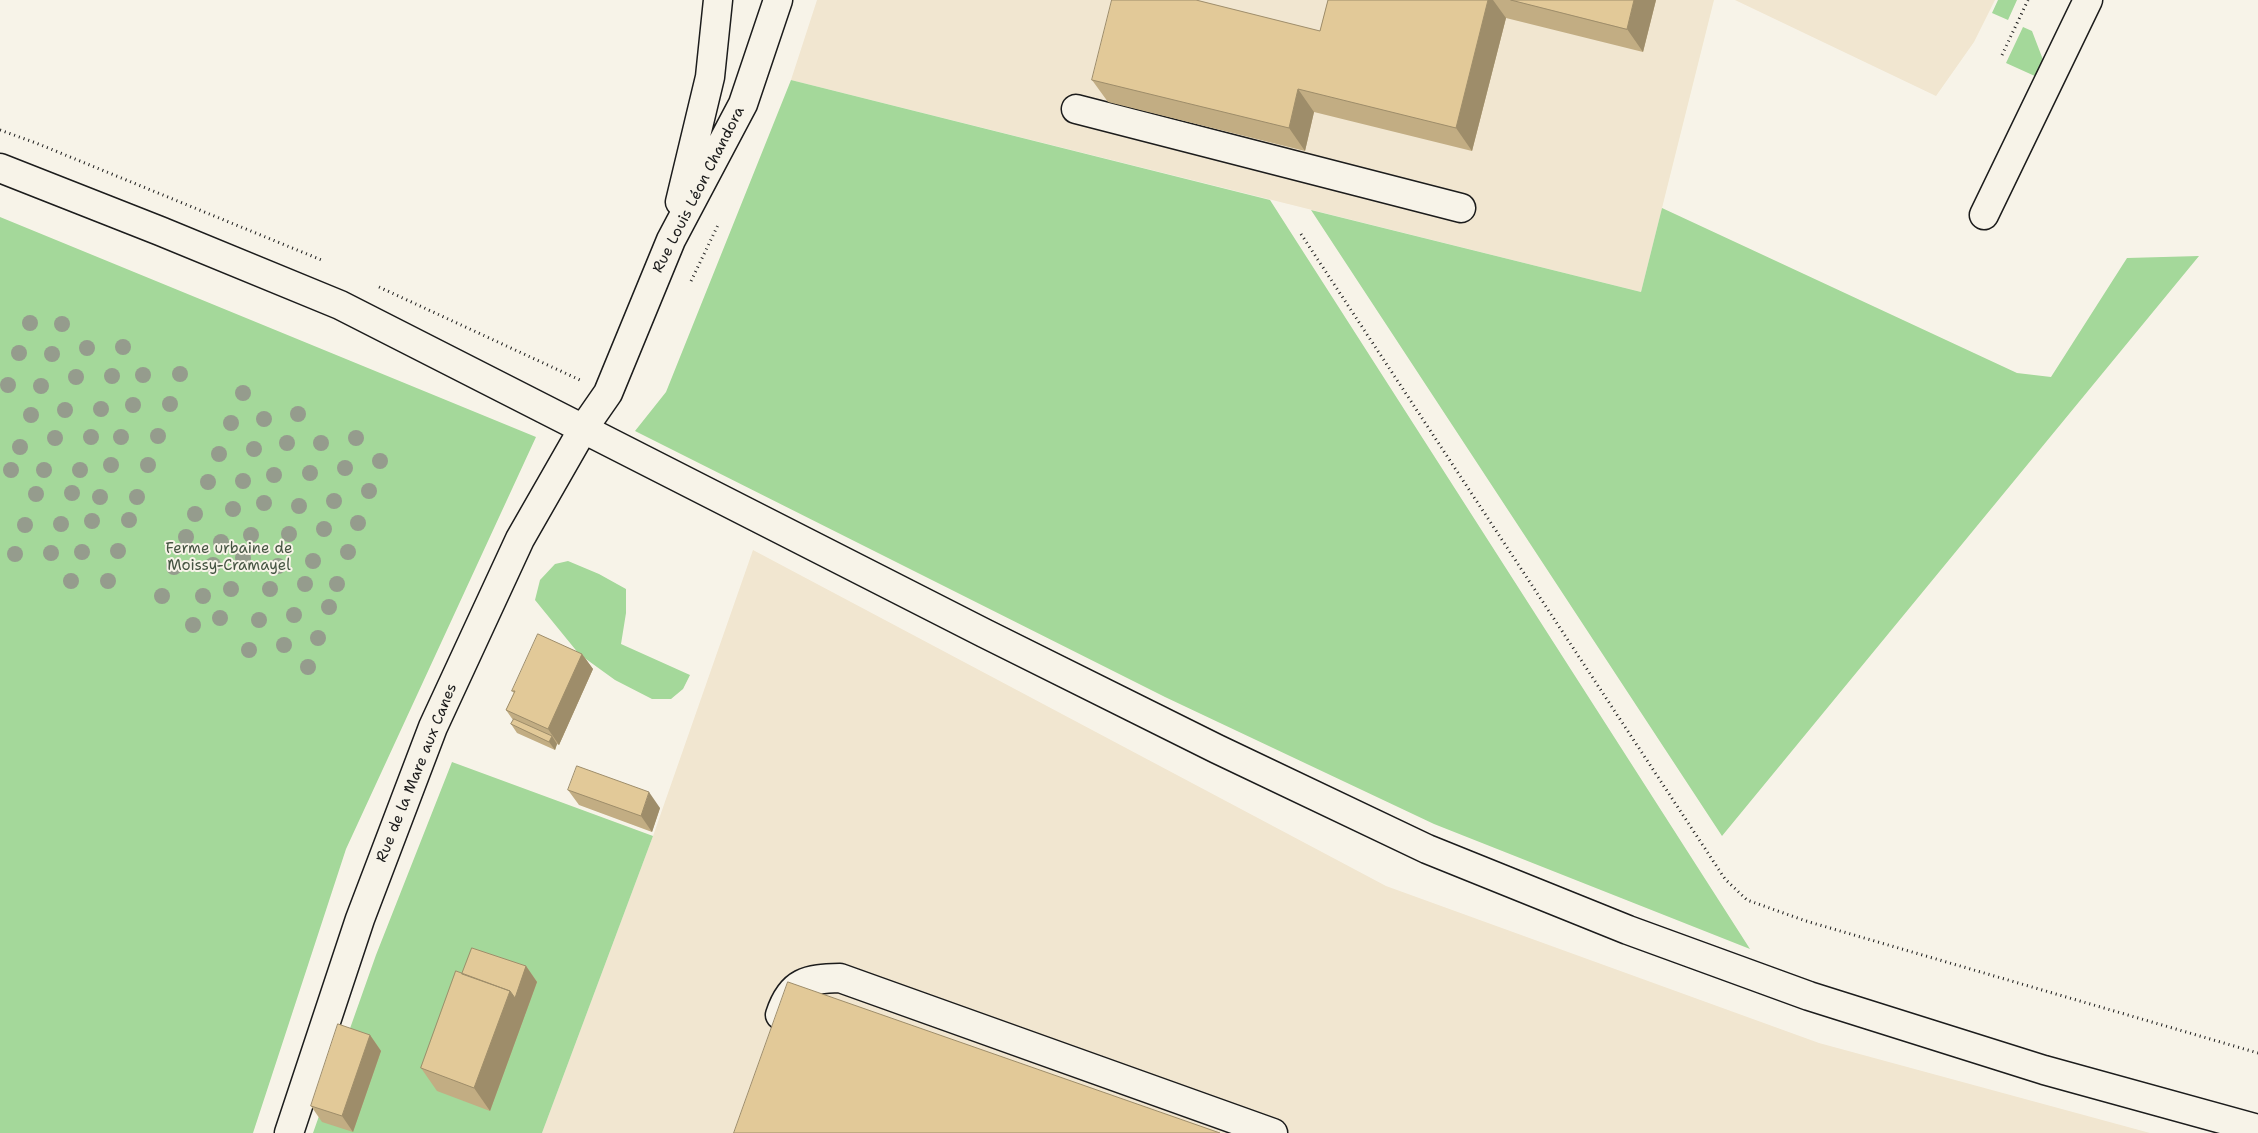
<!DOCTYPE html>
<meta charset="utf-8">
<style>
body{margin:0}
canvas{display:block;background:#f7f3e8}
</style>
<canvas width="2258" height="1133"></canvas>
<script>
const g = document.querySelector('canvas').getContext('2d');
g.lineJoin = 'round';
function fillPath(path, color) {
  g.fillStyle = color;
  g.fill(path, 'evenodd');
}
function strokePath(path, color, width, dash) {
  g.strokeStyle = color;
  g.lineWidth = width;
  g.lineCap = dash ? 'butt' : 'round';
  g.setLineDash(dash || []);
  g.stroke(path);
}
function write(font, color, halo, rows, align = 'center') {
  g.font = font + ' "Shantell Sans",sans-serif';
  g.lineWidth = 4;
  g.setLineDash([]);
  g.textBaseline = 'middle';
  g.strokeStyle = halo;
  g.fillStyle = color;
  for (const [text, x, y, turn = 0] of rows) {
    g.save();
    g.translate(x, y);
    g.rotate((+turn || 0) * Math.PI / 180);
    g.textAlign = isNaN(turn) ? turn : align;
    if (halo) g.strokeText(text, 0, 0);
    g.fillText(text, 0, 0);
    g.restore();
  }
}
const built = new Path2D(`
 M817,0H1714L1641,292L791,80Z
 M1735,0H1995L1974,42L1936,96Z
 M753,550L1386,886L1819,1043L2150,1133H542L653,836Z`);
const green = new Path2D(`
 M1998,0H2017L2008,20L1992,13Z
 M2023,27L2032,31L2045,65L2037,77L2006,63Z
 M791,80L1270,200L1750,949L1434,824L1165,697L635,431L666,392Z
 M1662,208L2017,373L2051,377L2127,258L2199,256L1722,836L1311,210L1641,292Z
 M0,217L536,437L346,849L253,1133H0Z
 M568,561L599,574L626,589V613L621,644L690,675L683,689L671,699H652L615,680L579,654L535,600L540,580L555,564Z
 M452,762L653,836L542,1133H313L376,955Z`);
const path = new Path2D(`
 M2002,55L2028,0
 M0,130L36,143L324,261
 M1301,234L1725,879L1747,900L1806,921L2258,1053
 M691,281L718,225
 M379,287L580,380`);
const minor = new Path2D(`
 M1076,109L1461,208
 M0,168L160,231L340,305L984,633L1217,749L1427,849L1628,930L1809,996L2044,1070L2258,1129
 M680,202L710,77L718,0
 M1984,215L2088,0
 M780,1015C791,981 807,979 840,978L1273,1133
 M289,1133L360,919L433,727L520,539L583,429L608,393L671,240L743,104L778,0`);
const trees = [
 [30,323],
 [62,324],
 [123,347],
 [87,348],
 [19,353],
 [52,354],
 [180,374],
 [143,375],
 [112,376],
 [76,377],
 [8,385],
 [41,386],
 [243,393],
 [170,404],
 [133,405],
 [101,409],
 [65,410],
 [298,414],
 [31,415],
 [264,419],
 [231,423],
 [158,436],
 [91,437],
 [121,437],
 [55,438],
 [356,438],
 [287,443],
 [321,443],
 [20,447],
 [254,449],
 [219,454],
 [380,461],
 [111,465],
 [148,465],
 [345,468],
 [11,470],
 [44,470],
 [80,470],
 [310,473],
 [274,475],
 [243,481],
 [208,482],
 [369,491],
 [72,493],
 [36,494],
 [100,497],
 [137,497],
 [334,501],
 [264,503],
 [299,506],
 [233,509],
 [195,514],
 [129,520],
 [92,521],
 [358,523],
 [61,524],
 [25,525],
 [324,529],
 [289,534],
 [251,535],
 [186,537],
 [221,542],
 [118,551],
 [82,552],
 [348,552],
 [51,553],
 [15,554],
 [243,558],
 [313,561],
 [213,565],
 [278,566],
 [174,567],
 [71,581],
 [108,581],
 [305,584],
 [337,584],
 [231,589],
 [270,589],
 [162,596],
 [203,596],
 [329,607],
 [294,615],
 [220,618],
 [259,620],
 [193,625],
 [318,638],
 [284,645],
 [249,650],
 [308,667]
];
const wall = new Path2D(`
 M1328,0H1656L1643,52L1506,18L1472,151L1314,112L1305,151L1108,102L1092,80L1320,31Z
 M582,654L593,669L559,745L557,744L555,750L517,733L511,724L513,720L506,710L514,693L512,691Z
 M568,790L660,808L652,832L579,805Z
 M526,966L537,982L490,1111L437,1091L421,1068L462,974Z
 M370,1035L381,1051L353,1132L322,1122L311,1106Z`);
const shadedWall = new Path2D(`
 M1488,0H1493L1506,18L1472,151L1456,128Z
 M1634,0H1656L1643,52L1627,29Z
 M1298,89L1314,112L1305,151L1289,128Z
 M582,654L593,669L559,745L548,729Z
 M552,736L557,744L555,750L549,742Z
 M649,792L660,808L652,832L641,816Z
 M526,966L537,982L490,1111L474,1088L510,991Z
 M370,1035L381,1051L353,1132L342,1116Z`);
const building = new Path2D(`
 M1112,0H1196L1320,31L1328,0H1488L1456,128L1298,89L1289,128L1092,80Z
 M1511,0H1634L1627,29Z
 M538,634L582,654L548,729L506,710L515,691H512Z
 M514,719L552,736L549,742L511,724Z
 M577,766L649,792L641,816L568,790Z
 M472,948L526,966L515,998L510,991L462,974Z
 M456,971L510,991L474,1088L421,1068Z
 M788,982L1220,1133H734Z
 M338,1024L370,1035L342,1116L311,1106Z`);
const streetNames = [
 ["Rue Louis Léon Chandora",699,190,-63],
 ["Rue de la Mare aux Canes",417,773,-68]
];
const parkNames = [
 ["Ferme urbaine de",229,549],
 ["Moissy-Cramayel",229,566]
];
fillPath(built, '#f1e6d0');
fillPath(green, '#a4d89a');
strokePath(minor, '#1c1c1c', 31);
strokePath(path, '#1c1c1c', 3, [1, 4]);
strokePath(minor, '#f7f3e8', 28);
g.fillStyle = '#959c8d';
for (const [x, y] of trees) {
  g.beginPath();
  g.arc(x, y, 8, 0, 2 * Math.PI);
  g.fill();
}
fillPath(wall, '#c2ad83');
fillPath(shadedWall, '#9e8d6a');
fillPath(building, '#e2c998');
strokePath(building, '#9e8d6a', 1);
write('15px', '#1c1c1c', '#f7f3e8', streetNames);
write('15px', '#455442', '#f7f3e8', parkNames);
</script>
